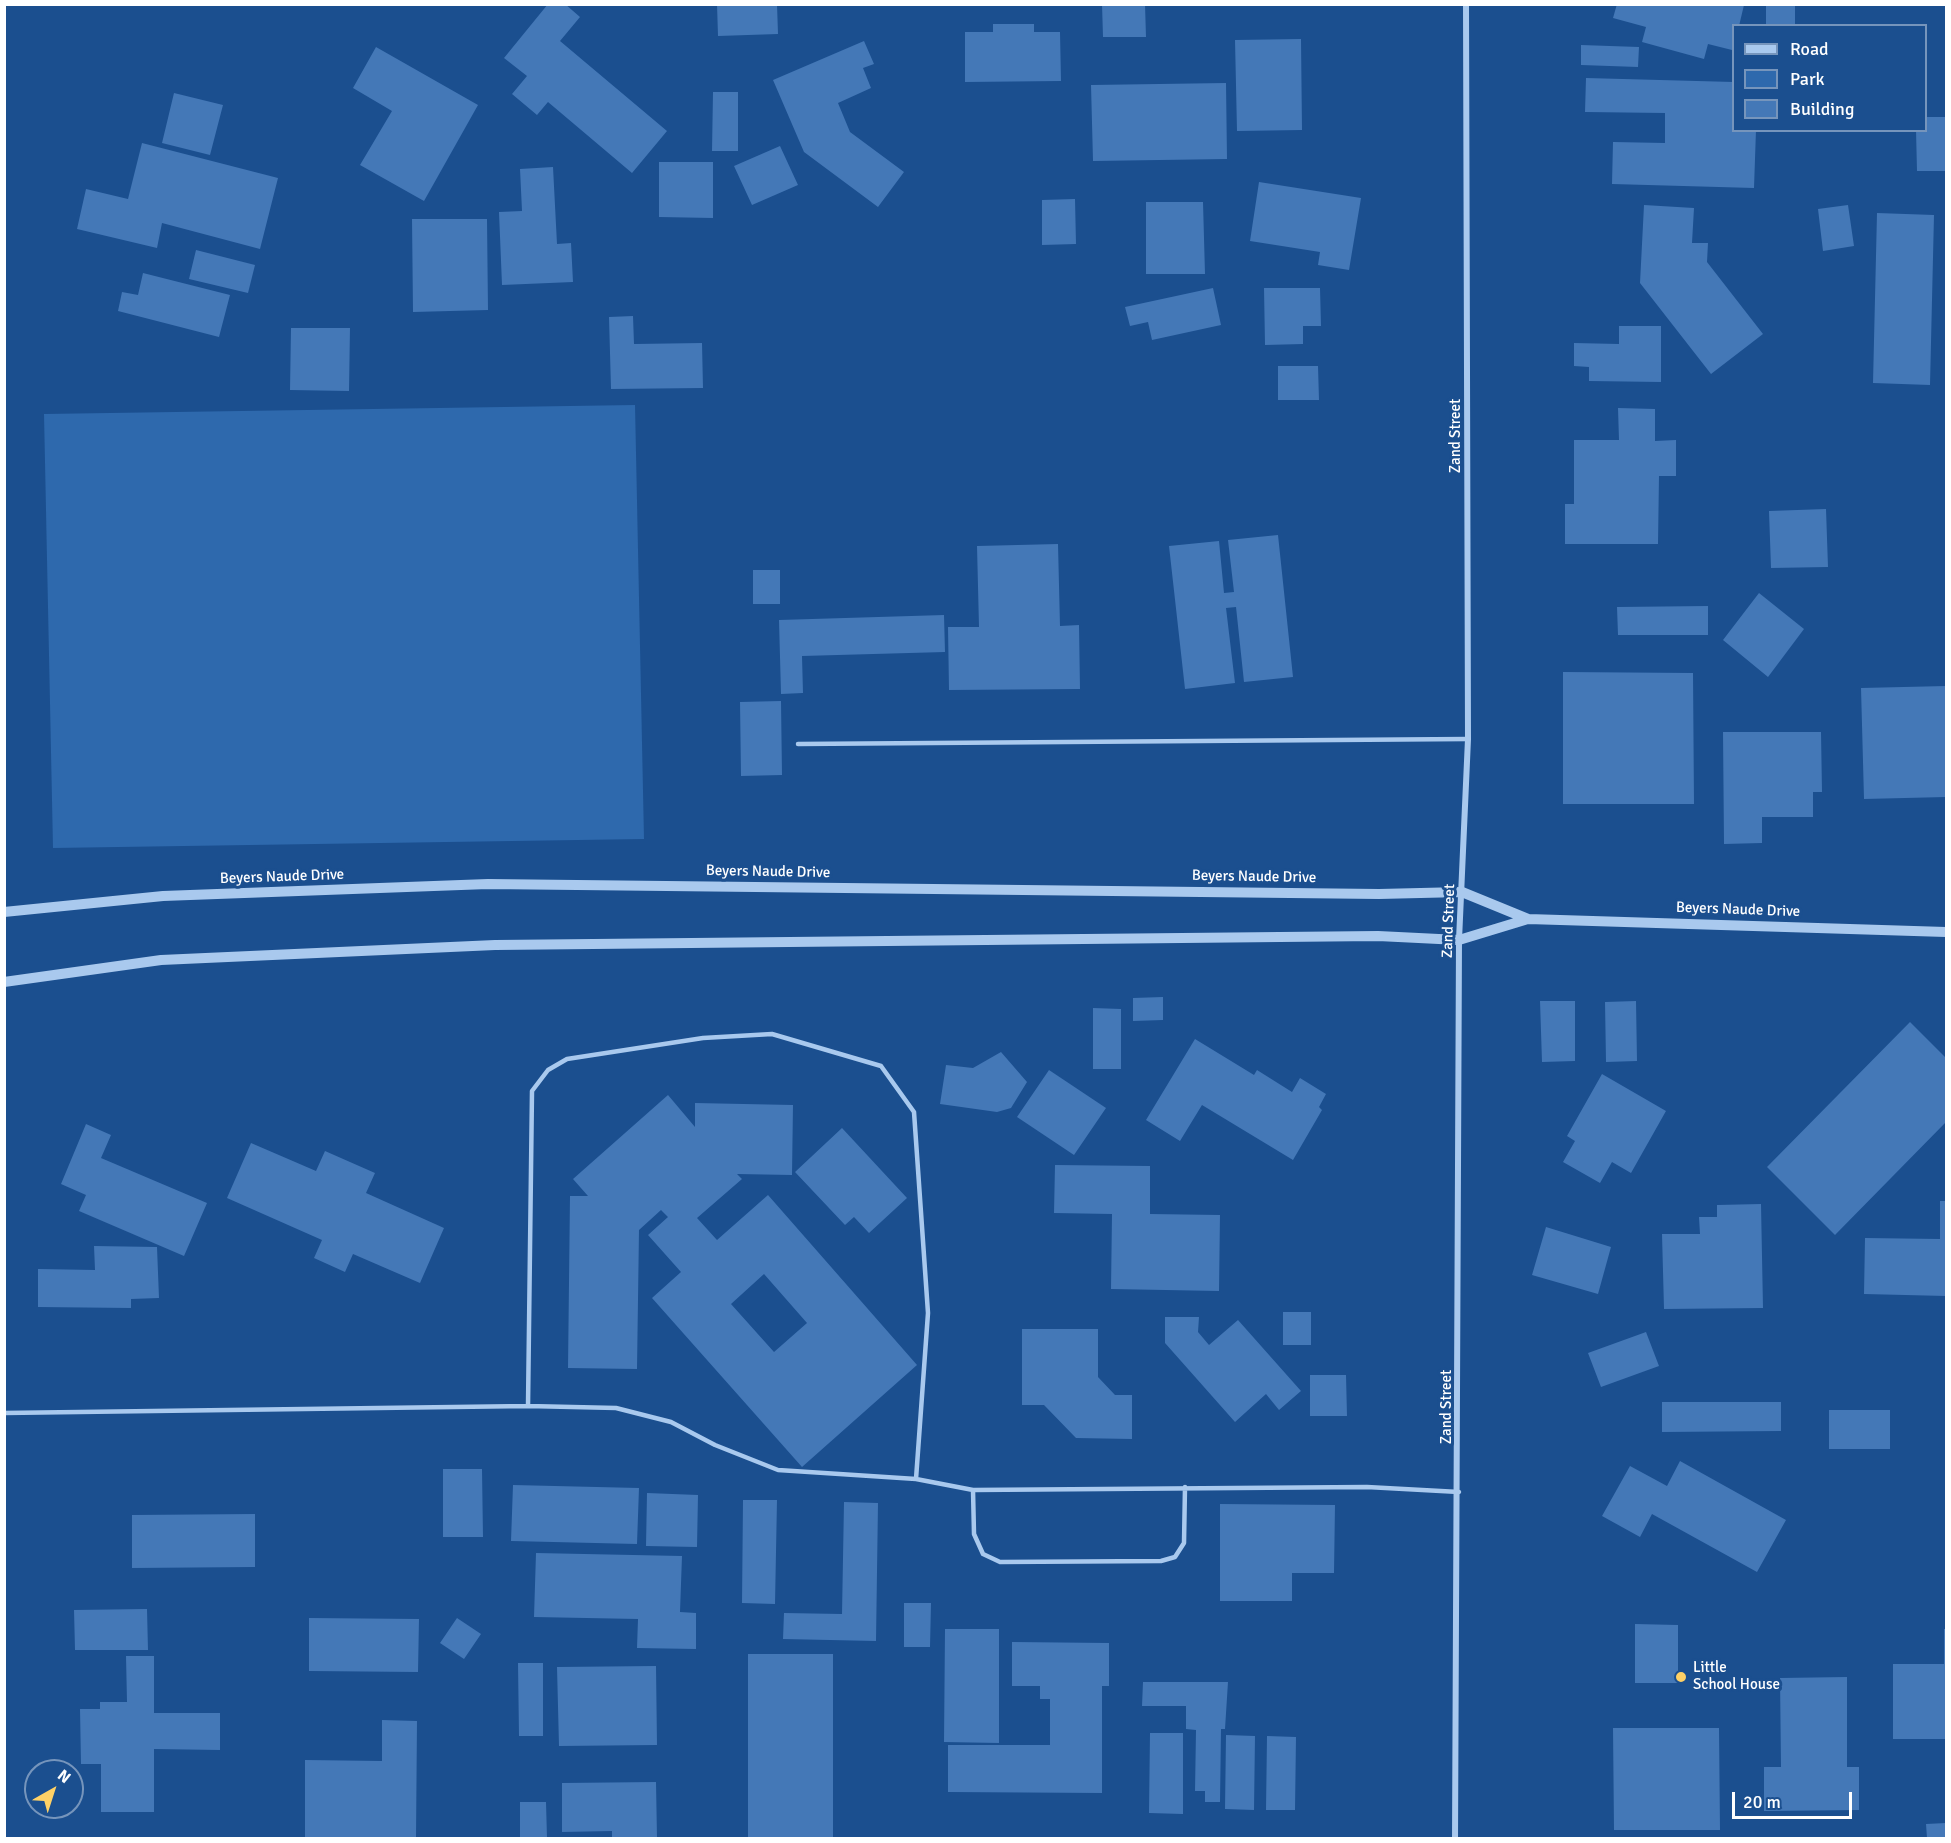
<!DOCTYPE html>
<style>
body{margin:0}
#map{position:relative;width:1951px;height:1843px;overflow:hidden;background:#1b4f8f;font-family:Signika,sans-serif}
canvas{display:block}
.frame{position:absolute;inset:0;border:6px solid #fff;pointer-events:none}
.legend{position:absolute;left:1732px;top:24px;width:195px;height:108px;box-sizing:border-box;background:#1b4f8f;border:2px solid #7695bc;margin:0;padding:8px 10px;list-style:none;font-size:18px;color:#fff}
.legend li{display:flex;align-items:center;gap:12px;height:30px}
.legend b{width:30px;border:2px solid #7695bc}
.north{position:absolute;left:24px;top:1759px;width:60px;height:60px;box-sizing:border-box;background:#1b4f8f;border:2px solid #7695bc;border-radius:50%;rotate:39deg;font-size:16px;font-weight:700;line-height:24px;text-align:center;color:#fff}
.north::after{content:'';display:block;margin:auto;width:21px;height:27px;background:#ffd166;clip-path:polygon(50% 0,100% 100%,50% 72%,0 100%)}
.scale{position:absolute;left:1732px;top:1792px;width:120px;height:27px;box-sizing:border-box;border:3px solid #fff;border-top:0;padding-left:8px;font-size:18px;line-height:21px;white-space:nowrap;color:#fff;-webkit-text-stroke:4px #1b4f8f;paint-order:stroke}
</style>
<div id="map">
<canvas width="1951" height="1843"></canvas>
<div class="frame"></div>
<ul class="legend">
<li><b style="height:8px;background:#a9c9ee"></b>Road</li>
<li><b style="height:16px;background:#2e69ad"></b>Park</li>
<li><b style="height:16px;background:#4478b7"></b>Building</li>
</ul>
<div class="north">N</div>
<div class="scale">20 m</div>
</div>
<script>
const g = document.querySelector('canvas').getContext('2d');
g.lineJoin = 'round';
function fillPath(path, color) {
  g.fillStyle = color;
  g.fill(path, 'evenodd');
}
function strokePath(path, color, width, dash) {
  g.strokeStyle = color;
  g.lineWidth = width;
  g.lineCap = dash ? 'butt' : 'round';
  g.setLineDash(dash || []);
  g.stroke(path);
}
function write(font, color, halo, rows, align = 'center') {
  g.font = font + ' Signika,sans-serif';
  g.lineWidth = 6;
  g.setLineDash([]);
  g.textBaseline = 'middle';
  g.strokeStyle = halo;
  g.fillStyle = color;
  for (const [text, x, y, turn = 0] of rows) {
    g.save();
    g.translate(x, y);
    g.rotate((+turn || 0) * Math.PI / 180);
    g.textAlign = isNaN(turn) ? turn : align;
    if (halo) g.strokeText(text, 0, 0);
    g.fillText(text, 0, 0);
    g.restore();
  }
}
const green = new Path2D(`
 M635,405L644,839L53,848L44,414Z`);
const building = new Path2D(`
 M548,4H565L580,17L560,41L667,131L632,173L548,102L537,115L512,94L527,76L504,58Z
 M717,4H777L778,34L718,36Z
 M1102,4H1145L1146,37H1103Z
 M1617,4H1742L1744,5L1739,26H1734L1732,50L1708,44L1704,59L1642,42L1646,27L1613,18Z
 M1766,4H1795V26H1766Z
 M993,24H1034V32H1060L1061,81L965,82V32H993Z
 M1301,39L1302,130L1237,131L1235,40Z
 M864,41L874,64L863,68L871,88L838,103L850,132L904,172L878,207L804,152L773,80Z
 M1581,45L1639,47L1638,67L1581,65Z
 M376,47L478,105L424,201L360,165L392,111L353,88Z
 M1586,78L1734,82V130H1756L1754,188L1612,184L1613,142L1665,143V113L1585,112Z
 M1226,83L1227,159L1093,161L1091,85Z
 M713,92H738V151H712Z
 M174,93L223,105L210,155L162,143Z
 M1926,117H1946V171H1917L1916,130H1926Z
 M142,143L278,178L260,249L162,223L157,248L77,229L86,189L128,199Z
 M780,146L798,185L752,205L734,166Z
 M659,162H713V218L659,217Z
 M553,167L557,244L571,243L573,282L502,285L499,212L522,211L520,169Z
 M1259,182L1361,198L1349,270L1318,265L1320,252L1250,241Z
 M1075,199L1076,244L1042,245V200Z
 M1146,202H1203L1205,274H1146Z
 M1644,205L1694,208L1692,243H1708L1707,262L1763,334L1711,374L1640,283Z
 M1848,205L1854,246L1823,251L1818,209Z
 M1877,213L1934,215L1930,385L1873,383Z
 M412,219H487L488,310L413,312Z
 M196,250L255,265L248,293L189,279Z
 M143,273L230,295L219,337L118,311L122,292L138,295Z
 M1213,288L1221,325L1152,340L1148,322L1130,326L1125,307Z
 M1264,288H1320L1321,326H1303V344L1265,345Z
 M633,316L634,344L702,343L703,388L611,389L609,317Z
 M1619,326H1661V382L1589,381V367L1574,366V343L1619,344Z
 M291,328H350L349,391L290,390Z
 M1278,366H1318L1319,400H1278Z
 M1618,408L1655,409V441L1676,440V476H1659L1658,544H1565V504H1574V440H1619Z
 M1826,509L1828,567L1771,568L1769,511Z
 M1278,535L1293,677L1244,682L1236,607L1226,608L1235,683L1185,689L1169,546L1219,541L1224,593L1234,592L1228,540Z
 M1058,544L1060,626L1079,625L1080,689L949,690L948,627H979L977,546Z
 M753,570H780V604H753Z
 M1759,593L1804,629L1768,677L1723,640Z
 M1708,606V635H1618L1617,607Z
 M944,615L945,652L802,656L803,693L781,694L779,620Z
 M1563,672L1693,673L1694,804H1563Z
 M1946,686V797L1864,799L1861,688Z
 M781,701L782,775L741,776L740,702Z
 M1723,732H1821L1822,792H1813V817H1762V843L1724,844Z
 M1163,997V1020L1133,1021V998Z
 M1540,1001H1575V1061L1542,1062Z
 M1636,1001L1637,1061L1606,1062L1605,1002Z
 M1093,1008L1121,1009V1069H1093Z
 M1910,1022L1946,1058V1122L1835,1235L1767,1167Z
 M1195,1039L1254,1075L1257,1070L1292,1092L1300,1078L1326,1094L1319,1107L1322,1110L1293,1160L1202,1105L1180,1141L1146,1120Z
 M1001,1052L1027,1082L1011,1108L997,1112L940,1104L946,1065L973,1068Z
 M1049,1070L1106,1108L1074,1155L1017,1117Z
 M1602,1074L1666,1111L1631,1173L1612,1162L1600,1183L1563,1162L1575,1141L1567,1136Z
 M668,1095L695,1127V1103L793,1105L792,1175L737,1174L742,1179L697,1218L717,1240L768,1195L917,1365L802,1467L652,1298L681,1272L648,1235L668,1217L661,1210L639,1230L637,1369L568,1368L570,1196H588L573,1179ZM764,1274L807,1323L774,1352L731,1304Z
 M86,1124L111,1135L101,1158L207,1203L184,1256L79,1211L86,1195L61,1184Z
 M842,1128L907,1198L869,1233L854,1217L845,1225L795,1172Z
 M251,1143L316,1171L325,1151L375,1173L366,1193L444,1228L420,1283L353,1254L345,1272L314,1258L322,1240L227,1198Z
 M1055,1165L1150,1166V1214L1220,1215L1219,1291L1111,1289L1112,1214L1054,1213Z
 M1940,1201H1946V1296L1864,1294L1865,1238L1940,1239Z
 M1761,1204L1763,1308L1664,1309L1662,1234H1700L1699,1217H1717V1205Z
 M1546,1227L1611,1247L1598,1294L1532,1275Z
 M94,1246L157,1247L159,1298L131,1299V1308L38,1307V1269L95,1270Z
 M1283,1312H1311V1345H1283Z
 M1165,1317H1199L1198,1332L1209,1345L1238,1320L1301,1391L1279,1410L1266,1394L1235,1422L1165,1343Z
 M1022,1329H1098V1377L1115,1395H1132V1439L1076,1438L1044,1405H1022Z
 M1646,1332L1659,1366L1601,1387L1588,1353Z
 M1310,1375H1346L1347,1416H1310Z
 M1662,1402H1781V1431L1662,1432Z
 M1829,1410H1890V1449H1829Z
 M1680,1461L1786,1520L1757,1572L1652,1514L1640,1537L1602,1516L1630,1466L1667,1486Z
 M443,1469H482L483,1537H443Z
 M513,1485L639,1488L637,1544L511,1541Z
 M647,1493L698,1495L697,1547L646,1546Z
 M743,1500H777L775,1604L742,1603Z
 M844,1502L878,1503L876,1641L783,1639L784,1613L842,1614Z
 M1220,1504L1335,1505L1334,1573H1292V1601H1220Z
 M255,1514V1567L132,1568V1515Z
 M536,1553L682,1556L680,1612L696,1613V1649L637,1648L638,1619L534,1617Z
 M904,1603H931L930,1647H904Z
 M147,1609L148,1650H75L74,1610Z
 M309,1618L419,1619L418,1672L309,1671Z
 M457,1618L481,1634L464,1659L440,1643Z
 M1635,1624L1678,1625V1683H1635Z
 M945,1629H999V1743L944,1742Z
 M1944,1629H1946V1739H1893V1664H1944Z
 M1012,1642L1109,1643V1686H1102V1793L948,1792V1745H1050V1699H1040V1686H1012Z
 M748,1654H833V1838H748Z
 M126,1656H154V1713H220V1750L154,1749V1812H101V1764H81L80,1709H100V1702H127Z
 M518,1663H543V1736H519Z
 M656,1666L657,1745L559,1746L557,1667Z
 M1847,1677V1767H1859V1810L1764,1811V1767H1781L1780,1678Z
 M1143,1682H1228L1225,1729H1221L1220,1802H1205V1791H1195L1196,1730L1186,1729V1706H1142Z
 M382,1720L417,1721L416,1838H305V1760L382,1761Z
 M1613,1728H1719L1720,1830H1614Z
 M1150,1733H1183V1814L1149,1813Z
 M1226,1735L1255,1736L1254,1810L1225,1809Z
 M1267,1736L1296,1737L1295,1810H1266Z
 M656,1782L657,1838H612V1831L562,1832V1783Z
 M520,1802H546L547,1838H520Z
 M1946,1823V1838H1927L1926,1824Z`);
const service = new Path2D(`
 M798,744L1468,739
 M528,1406L532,1091L548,1070L567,1059L703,1038L772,1034L881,1066L914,1112L928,1313L916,1479
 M4,1413L528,1406L616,1408L671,1422L715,1445L778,1470L916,1479L973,1490L1367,1487L1459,1492
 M973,1490L974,1534L983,1554L1000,1562L1161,1561L1175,1557L1184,1543L1185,1487`);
const minor = new Path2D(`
 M1455,1838L1459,940L1468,739L1466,4`);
const tertiary = new Path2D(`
 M4,912L163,896L488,884L1379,894L1462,892L1528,919
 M4,982L161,960L495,945L1378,936L1459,940L1528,919L1946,932`);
const markers = [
 [1681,1677,6,"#ffd166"]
];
const streetNames = [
 ["Zand Street",1456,436,-90],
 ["Beyers Naude Drive",768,872,1],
 ["Beyers Naude Drive",282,877,-2],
 ["Beyers Naude Drive",1254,877,1],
 ["Beyers Naude Drive",1738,910,2],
 ["Zand Street",1449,921,-88],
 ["Zand Street",1447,1407,-90]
];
const poiNames = [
 ["Little",1693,1668],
 ["School House",1693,1685]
];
fillPath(green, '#2e69ad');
fillPath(building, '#4478b7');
strokePath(service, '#a9c9ee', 4.5);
strokePath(minor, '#a9c9ee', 6);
strokePath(tertiary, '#a9c9ee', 10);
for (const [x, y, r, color] of markers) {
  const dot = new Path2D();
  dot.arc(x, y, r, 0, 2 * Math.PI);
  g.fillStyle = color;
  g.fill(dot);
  strokePath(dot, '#1b4f8f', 2);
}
write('15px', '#fff', '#1b4f8f', streetNames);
write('15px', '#fff', '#1b4f8f', poiNames, 'left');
</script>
